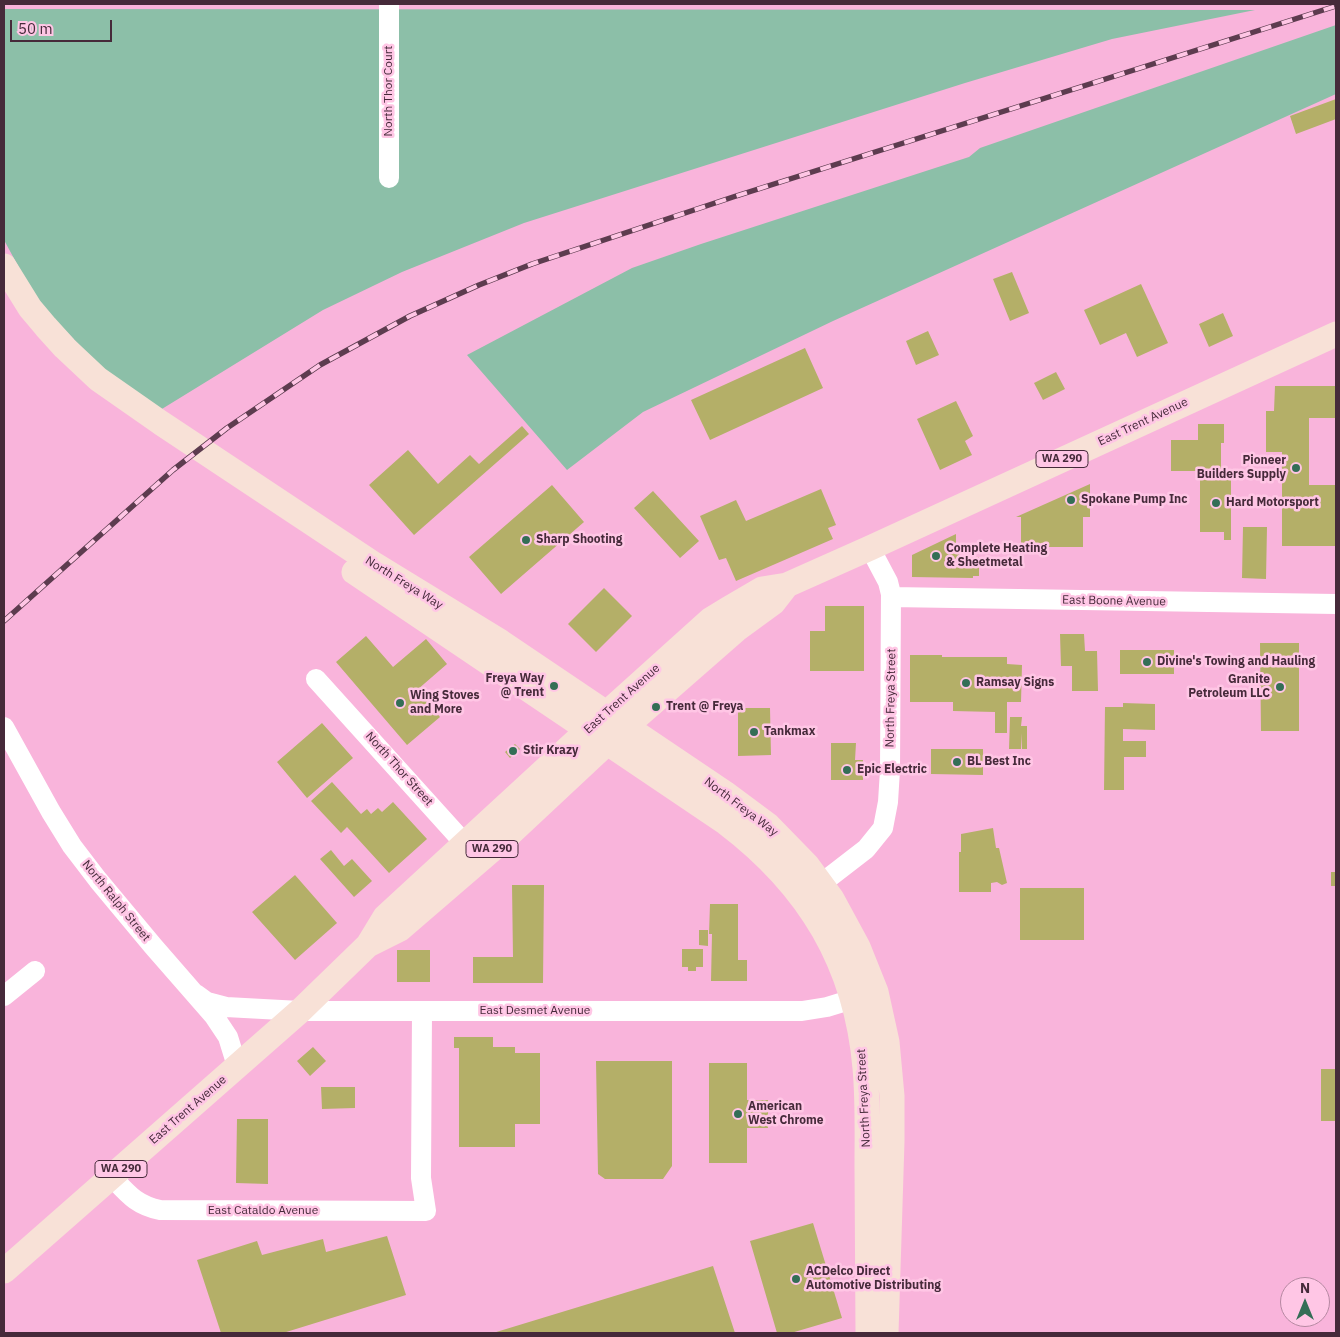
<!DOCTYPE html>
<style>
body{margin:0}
#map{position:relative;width:1340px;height:1337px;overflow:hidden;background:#f9b4db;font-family:"IBM Plex Sans",sans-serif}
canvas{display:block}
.frame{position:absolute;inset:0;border:5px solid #462a3a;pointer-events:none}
.north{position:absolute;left:1280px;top:1277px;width:50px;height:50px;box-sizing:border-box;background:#ffc6e5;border:1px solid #b588a1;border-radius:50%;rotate:0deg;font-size:14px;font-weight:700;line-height:20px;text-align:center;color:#462a3a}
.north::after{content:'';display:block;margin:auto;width:18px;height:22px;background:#346e56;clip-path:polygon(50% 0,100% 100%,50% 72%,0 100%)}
.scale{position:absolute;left:10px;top:20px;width:102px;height:22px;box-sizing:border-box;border:2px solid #462a3a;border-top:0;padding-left:6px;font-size:15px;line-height:18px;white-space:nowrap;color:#462a3a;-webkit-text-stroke:4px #ffc6e5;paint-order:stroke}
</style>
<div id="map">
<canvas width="1340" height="1337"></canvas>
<div class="frame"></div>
<div class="north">N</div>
<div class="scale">50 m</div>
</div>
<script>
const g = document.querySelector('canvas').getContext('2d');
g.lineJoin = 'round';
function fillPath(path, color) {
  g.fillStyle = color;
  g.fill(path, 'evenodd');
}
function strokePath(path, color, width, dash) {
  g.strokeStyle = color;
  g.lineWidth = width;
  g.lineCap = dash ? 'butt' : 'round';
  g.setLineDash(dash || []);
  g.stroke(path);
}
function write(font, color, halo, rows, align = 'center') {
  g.font = font + ' "IBM Plex Sans",sans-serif';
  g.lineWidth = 5;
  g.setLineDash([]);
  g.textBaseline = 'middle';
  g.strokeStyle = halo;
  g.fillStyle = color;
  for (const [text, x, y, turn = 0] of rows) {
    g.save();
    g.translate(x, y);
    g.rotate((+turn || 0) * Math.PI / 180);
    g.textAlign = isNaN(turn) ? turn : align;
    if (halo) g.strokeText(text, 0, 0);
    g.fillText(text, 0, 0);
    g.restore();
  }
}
const green = new Path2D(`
 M4,9L1255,10L1112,39L965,83L524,223L402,272L323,310L157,412L113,380L37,301L4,240Z
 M1336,25V94L833,321L643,412L567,470L467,355L632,268L701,244L969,157L980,148Z`);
const building = new Path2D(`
 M1336,99V119L1296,134L1290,116Z
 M1012,272L1029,313L1010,321L993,279Z
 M1141,284L1168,343L1137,357L1126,333L1100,345L1084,310Z
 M1223,313L1233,336L1209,347L1199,324Z
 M928,331L939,355L916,365L906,341Z
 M805,348L823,388L710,440L691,400Z
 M1056,372L1065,389L1043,400L1034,383Z
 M1275,386H1336V418H1309V485H1336V546H1282V452H1266V411H1274Z
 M956,401L973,436L965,441L972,455L940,470L917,419Z
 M1198,424H1224V443H1221V474H1231V540H1224V532H1200V471H1171V440H1198Z
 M522,426L529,434L414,535L369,485L408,450L438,484L470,455L479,464Z
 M1090,484V517H1083V547H1021V517H1016Z
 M552,485L584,522L501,594L469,557Z
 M821,489L836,525L828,528L833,539L736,581L726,558L719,560L700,516L736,500L746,521Z
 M653,491L699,541L680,558L634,508Z
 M1243,527H1267L1266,579L1242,578Z
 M956,534V553H959V556L979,557V576H973V578L912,577V555Z
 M604,588L632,616L596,652L568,624Z
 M825,606H864V671H810V631H825Z
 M1060,634H1084L1085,651H1097L1098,691H1072V666H1061Z
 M366,636L393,667L426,639L447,664L417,690L440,717L407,745L336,662Z
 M1260,643H1299V731H1261Z
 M1120,650H1174V674H1120Z
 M910,655H942V657H1007V664L1022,665L1021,702H1007V733H995V712L953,711V702H910Z
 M1123,703L1155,704V730L1123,729V741H1146V757H1124V790H1104L1105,707H1123Z
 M738,708H770L771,755L738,756Z
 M1010,717H1022L1021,726H1027V749H1022L1021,733V749H1009Z
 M322,723L353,758L307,798L277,762Z
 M831,743H856L855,760H863V780H831Z
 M515,744L520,749L510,758L505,752Z
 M931,749H983V775L931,774Z
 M332,782L361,814L367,809L371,814L378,808L382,812L393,802L427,839L389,873L347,827L341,833L311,801Z
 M993,828L996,848H999L1007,883L1002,885L997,882L991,883V892H959V852H961V834Z
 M331,850L344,866L352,859L372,881L354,897L320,859Z
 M1331,872H1336V886H1331Z
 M295,875L337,923L295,960L252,912Z
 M512,885H544L543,983H473V957H513Z
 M1020,888H1084V940H1020Z
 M710,904H738V960H747V981H711L712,934H709Z
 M699,930H708V946L699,945Z
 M682,949H703V967H696V971H688V967H682Z
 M397,950H430V982H397Z
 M454,1037H493V1047H515V1053H540V1124H515V1147H459V1048H454Z
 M313,1047L326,1061L310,1076L297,1061Z
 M596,1061H672V1166L663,1179H605L598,1174Z
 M709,1063H747V1100H768V1128H747V1163H709Z
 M1321,1069H1336V1121H1321Z
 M321,1087H355V1108L322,1109Z
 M237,1119H268V1184L236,1183Z
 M813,1223L842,1318L791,1333H777L750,1241Z
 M387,1236L406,1295L283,1333H221L197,1260L257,1241L262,1255L323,1239L326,1252Z
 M713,1266L735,1333H493Z`);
const minor = new Path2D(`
 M389,178V4
 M891,597L1336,604
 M316,679L475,855
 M4,727L51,812L72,846L98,880L153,946L214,1016L228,1037L237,1066
 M809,893L866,849L883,828L888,802L890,770L891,594L888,582L870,548
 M196,994L207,1002L226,1007L300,1011H802L827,1007L866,995
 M4,996L35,971
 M112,1177C128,1194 136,1205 160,1210L426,1211L421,1178L422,1011`);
const major = new Path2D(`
 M4,266L30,308L46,327L65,348L98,379L161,423L372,563L501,642L725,793L768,825L807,865L832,899L858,947L876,992L887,1042L892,1096V1141L886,1333
 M354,572L726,823C809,886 856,964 865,1068C868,1101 867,1134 867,1167C867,1222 868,1278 868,1333
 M368,945L400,929L501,842L608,742L736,630L773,603L787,585
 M4,1271L300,1011L368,945L385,917L588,730L710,620L728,609L762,589L787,585L870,548L1336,334`);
const rail = new Path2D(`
 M4,621L173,470L227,428L320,365L410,316L479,285L532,264L733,197L1336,6`);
const markers = [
 [1296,468,5,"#346e56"],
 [1071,500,5,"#346e56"],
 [1216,503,5,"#346e56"],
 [526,540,5,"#346e56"],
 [936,556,5,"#346e56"],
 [1147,662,5,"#346e56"],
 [966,683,5,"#346e56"],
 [554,686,5,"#346e56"],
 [1280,687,5,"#346e56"],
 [400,703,5,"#346e56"],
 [656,707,5,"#346e56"],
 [754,732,5,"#346e56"],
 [513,751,5,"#346e56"],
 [957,762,5,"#346e56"],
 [847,770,5,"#346e56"],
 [738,1114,5,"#346e56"],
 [796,1279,5,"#346e56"]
];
const shields = [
 [1062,459,52],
 [492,849,52],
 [121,1169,52]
];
const shieldNames = [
 ["WA 290",1062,459],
 ["WA 290",492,849],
 ["WA 290",121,1169]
];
const streetNames = [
 ["North Thor Court",389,91,-90],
 ["East Trent Avenue",1143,422,-25],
 ["North Freya Way",404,583,32],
 ["East Boone Avenue",1114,601,1],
 ["North Freya Street",891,698,-89],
 ["East Trent Avenue",622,699,-42],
 ["North Thor Street",399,769,48],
 ["North Freya Way",741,807,37],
 ["North Ralph Street",116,901,51],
 ["East Desmet Avenue",535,1011],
 ["North Freya Street",864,1098,-93],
 ["East Trent Avenue",188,1110,-41],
 ["East Cataldo Avenue",263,1211]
];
const poiNames = [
 ["Pioneer",1286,461,"right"],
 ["Builders Supply",1286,475,"right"],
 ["Spokane Pump Inc",1081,500],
 ["Hard Motorsport",1226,503],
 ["Sharp Shooting",536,540],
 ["Complete Heating",946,549],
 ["& Sheetmetal",946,563],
 ["Divine's Towing and Hauling",1157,662],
 ["Freya Way",544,679,"right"],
 ["@ Trent",544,693,"right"],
 ["Granite",1270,680,"right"],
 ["Petroleum LLC",1270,694,"right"],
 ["Ramsay Signs",976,683],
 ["Wing Stoves",410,696],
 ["and More",410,710],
 ["Trent @ Freya",666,707],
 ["Tankmax",764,732],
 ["Stir Krazy",523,751],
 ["BL Best Inc",967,762],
 ["Epic Electric",857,770],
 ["American",748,1107],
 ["West Chrome",748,1121],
 ["ACDelco Direct",806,1272],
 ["Automotive Distributing",806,1286]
];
fillPath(green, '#8cbfa8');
fillPath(building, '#b4af68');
strokePath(minor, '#fff', 20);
strokePath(major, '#f8e1d7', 25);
strokePath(rail, '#5d3c4f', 5.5);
strokePath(rail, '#ffc6e5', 4, [11]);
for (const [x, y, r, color] of markers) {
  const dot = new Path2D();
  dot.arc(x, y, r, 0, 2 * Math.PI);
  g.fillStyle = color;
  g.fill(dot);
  strokePath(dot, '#ffc6e5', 2);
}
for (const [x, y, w] of shields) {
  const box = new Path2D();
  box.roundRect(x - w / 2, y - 8.5, w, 17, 4);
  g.fillStyle = '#ffc6e5';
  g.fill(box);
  strokePath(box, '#462a3a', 1);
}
write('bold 11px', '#462a3a', null, shieldNames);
write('12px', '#462a3a', '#ffc6e5', streetNames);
write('bold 12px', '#462a3a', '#ffc6e5', poiNames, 'left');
</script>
